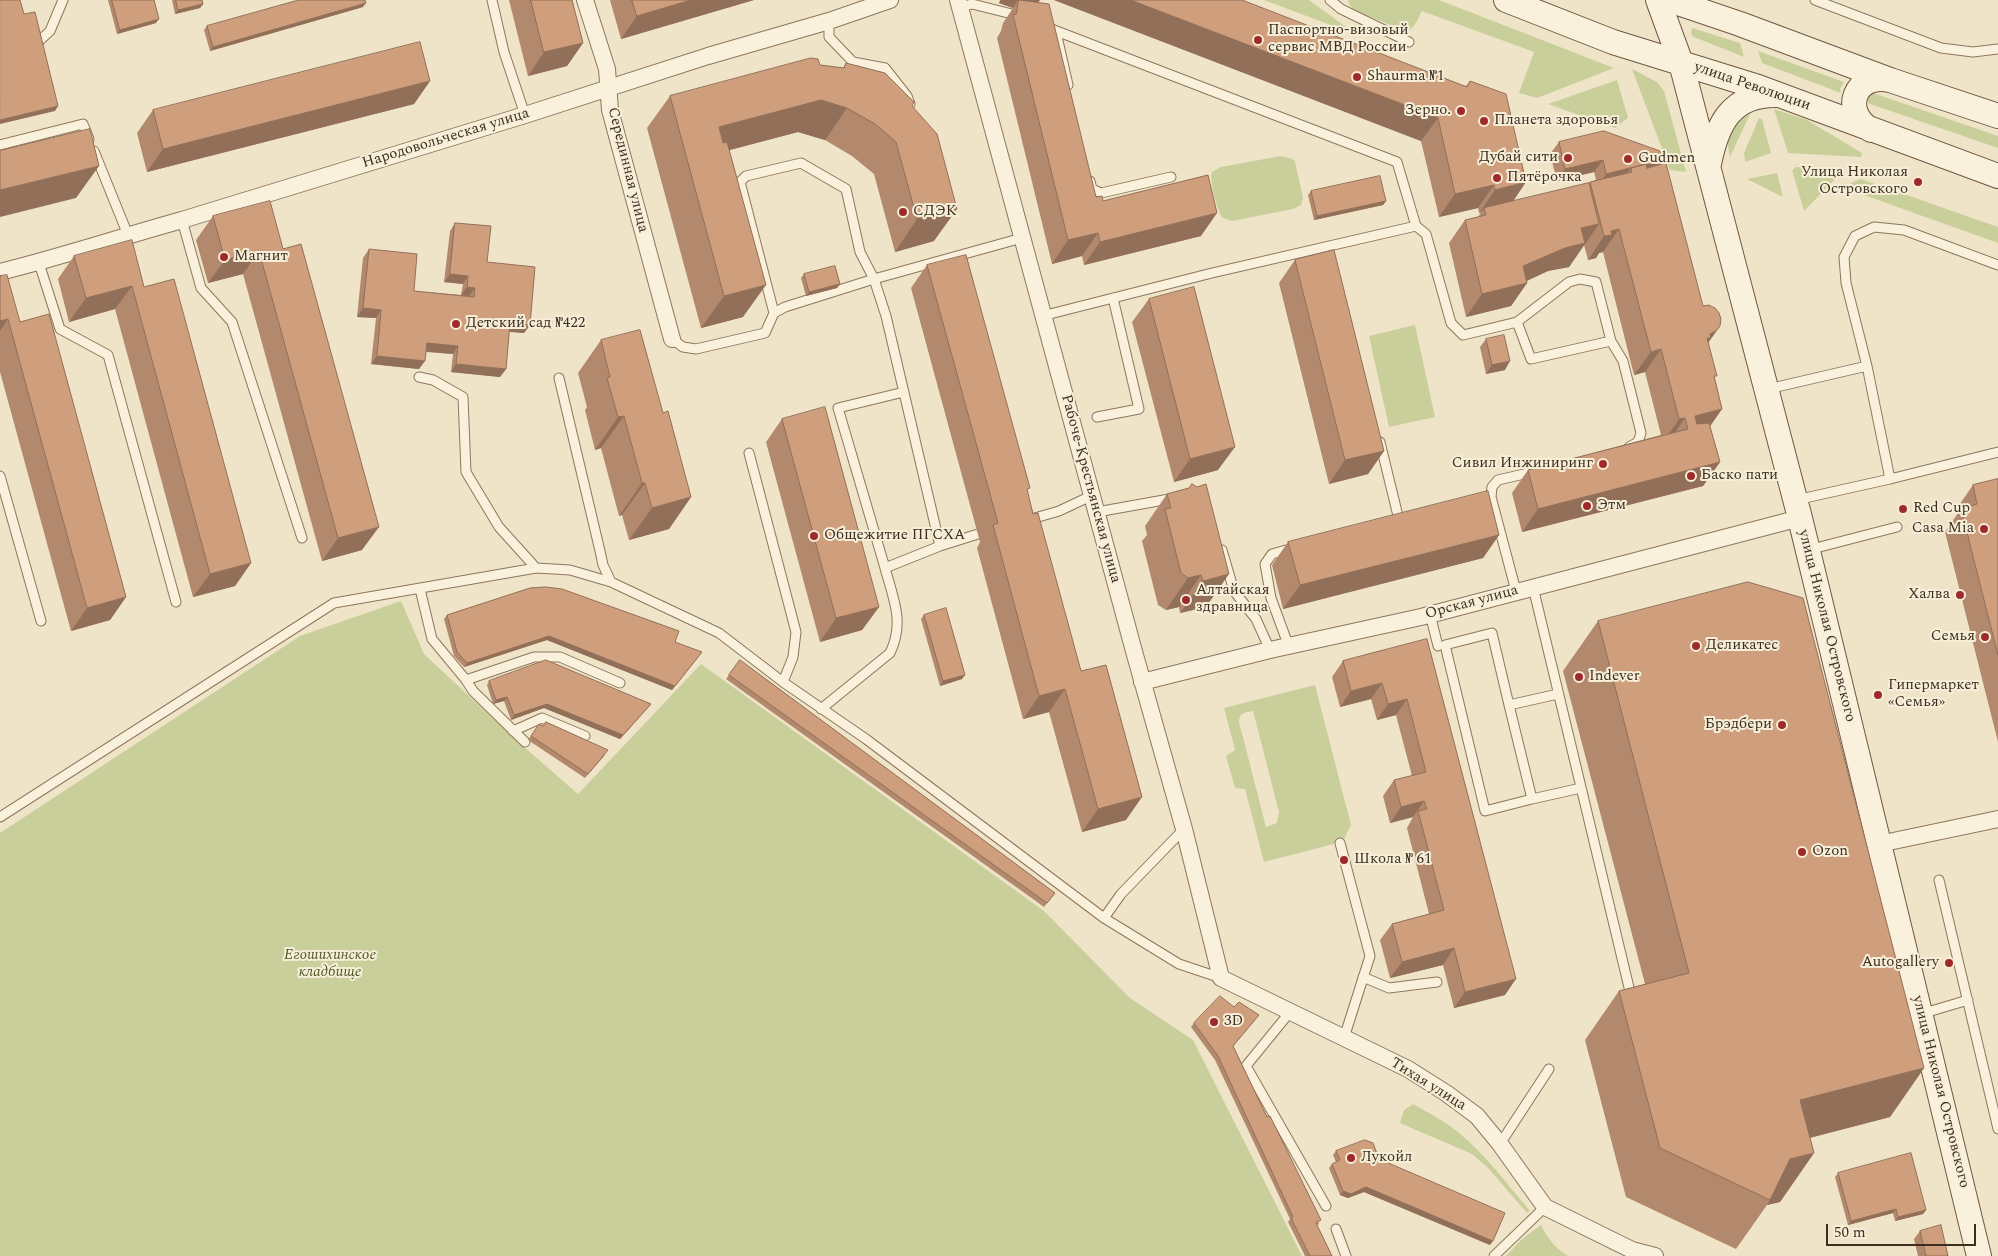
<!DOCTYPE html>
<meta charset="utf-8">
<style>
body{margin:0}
#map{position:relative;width:1998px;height:1256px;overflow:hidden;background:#f0e4c8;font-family:Spectral,serif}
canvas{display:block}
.scale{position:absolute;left:1826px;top:1224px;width:150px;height:22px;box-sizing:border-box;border:2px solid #3d2e20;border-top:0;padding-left:6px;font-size:15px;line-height:18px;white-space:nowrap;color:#3d2e20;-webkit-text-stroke:4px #f7eed8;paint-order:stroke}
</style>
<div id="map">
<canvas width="1998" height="1256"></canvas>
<div class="scale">50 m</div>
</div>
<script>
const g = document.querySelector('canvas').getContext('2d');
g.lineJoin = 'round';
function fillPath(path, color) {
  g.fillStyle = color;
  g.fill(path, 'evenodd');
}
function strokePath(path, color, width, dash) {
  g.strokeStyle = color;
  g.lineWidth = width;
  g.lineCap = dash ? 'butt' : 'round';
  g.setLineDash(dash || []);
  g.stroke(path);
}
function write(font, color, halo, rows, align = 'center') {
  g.font = font + ' Spectral,serif';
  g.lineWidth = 4;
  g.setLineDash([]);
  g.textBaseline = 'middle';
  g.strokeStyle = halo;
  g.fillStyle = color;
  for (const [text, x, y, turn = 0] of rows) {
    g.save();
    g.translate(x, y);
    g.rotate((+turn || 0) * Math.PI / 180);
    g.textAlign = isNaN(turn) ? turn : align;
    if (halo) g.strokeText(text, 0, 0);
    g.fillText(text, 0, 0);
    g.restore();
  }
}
const green = new Path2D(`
 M1264,0H1309L1357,35Z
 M1348,0H1439L1614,68L1537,98L1519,93L1534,52L1422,11C1417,20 1414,33 1402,30L1354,10L1349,4Z
 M1692,28L1740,43L1744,57L1694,37L1691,34Z
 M1758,51L1844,82L1840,89L1841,93L1762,63Z
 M1632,69L1657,82L1664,91L1686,172L1670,170Z
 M1617,80L1628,118L1615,128L1548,104Z
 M1873,93L1998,136V148L1870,104L1866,101L1868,94Z
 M1748,106L1751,112L1730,157L1726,134Z
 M1774,109L1807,120L1862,153L1861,157L1788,153Z
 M1759,118L1762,119L1771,153L1745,162L1744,153Z
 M1281,156L1293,159L1295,162L1303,198L1301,205L1293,209L1232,221L1223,218C1217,211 1209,181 1212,172L1221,167Z
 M1796,167L1844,170L1804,211L1792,170Z
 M1777,173L1783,197L1747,179Z
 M1861,179L1998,227V243L1847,189L1852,182Z
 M1415,325L1435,417L1389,427L1369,336Z
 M401,601L424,654L515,739L578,794L701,664L1044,911L1130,998L1193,1040L1302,1256H0V833L300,636Z
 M1315,685L1351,825L1344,839L1345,841L1264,862L1245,789L1235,788L1226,756L1235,750L1224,708ZM1253,711L1279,812L1277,823L1266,827L1239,722C1239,713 1245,712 1253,711Z
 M1413,1104C1429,1113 1445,1121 1459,1133C1486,1155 1507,1184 1530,1211L1527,1213L1488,1168L1472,1154L1400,1123L1404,1110Z
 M1541,1225C1548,1239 1555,1248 1568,1256H1506L1522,1239Z`);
const service = new Path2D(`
 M492,0L504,52L525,115
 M1330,0L1341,9L1409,42
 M1815,0L1941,48L1973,52L1998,49
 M961,7L972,4L1020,16
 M829,21V37L853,62L885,68L907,96L910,104
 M1046,27L1397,162L1416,226L1426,234L1451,323L1463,335L1517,322L1569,282L1580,279L1596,282L1611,341L1531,359L1517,322
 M1056,32L1068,85
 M38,42L50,31L63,0
 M0,145L83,124L89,139
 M94,151L128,235
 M1090,181L1092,189L1101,193L1171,177
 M182,220L201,288L232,322L302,538
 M39,263L60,329L108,355L176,602
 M774,313L740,182L746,176L801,163L846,189L860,252L874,279L886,316L940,546
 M1042,316L1212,273L1416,226
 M672,339L683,347L696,349L765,333L774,313L785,307L874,279L1022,238
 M1611,341L1623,361L1641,433L1638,442L1629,447
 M419,377L433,380L463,397L466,472L499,527L536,568
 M559,378L600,551L603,565L611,582
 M1768,389L1867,366
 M1097,417L1139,409L1113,298
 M1380,442L1399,520
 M749,453L796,632L793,657L783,682
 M0,476L41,621
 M1890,479L1867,366L1846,283L1844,257L1855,236L1874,227L1904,230L1998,265
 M1796,500L1890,479L1998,452
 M1097,512L1175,498
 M1028,520L1059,511L1093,495
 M1222,550L1234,591L1256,619L1270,650
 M1808,550L1897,527
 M885,568L838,408L904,392
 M1533,587L1632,1000
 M420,589L432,639L466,680L473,691L525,742
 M1516,591L1491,497L1492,487L1498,480L1537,471
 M1430,614L1438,646
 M1289,647L1271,598L1265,564L1272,554L1293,548
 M466,680L534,657H560L620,683
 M1558,694L1509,705L1532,799L1581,788
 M1509,705L1492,633L1445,645L1485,811L1532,799
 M821,709L890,653C905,622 893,598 885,568L940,546L978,534
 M513,731L542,718L585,736
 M0,817L334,603L536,568L570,570L611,582L719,633L783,682L866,739L1104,918L1179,964L1221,978
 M1340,843L1370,956L1344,1038
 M1939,880L1998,1129
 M1104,918L1121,894L1184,829
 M1363,977L1389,988L1437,982
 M1290,1012L1246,1066L1326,1206
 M1921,1014L1968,1000
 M1500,1144L1549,1069
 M1336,1229L1346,1256
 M1494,1256L1545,1207`);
const minor = new Path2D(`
 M585,0L607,69L610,110L672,339
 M958,0L1135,655L1184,829L1221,978L1408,1069L1446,1093L1477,1116L1500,1144L1545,1207L1632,1250L1655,1256
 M0,272C61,257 121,237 182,220L525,115L708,56L829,21L890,0
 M1142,682L1270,650L1421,617L1800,518
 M1879,844L1998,819`);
const secondary = new Path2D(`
 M1506,0L1613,42L1758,87L1998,176
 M1658,0L1681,63L1800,518L1979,1256
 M1669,0L1740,24L1890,80L1998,116
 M1871,130C1840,111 1855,72 1890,80
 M1709,164C1717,124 1731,94 1777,95`);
const wall = new Path2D(`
 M108,0H154L156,23L117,34Z
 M172,0H202L203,4L200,8L175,14Z
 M509,0H572L583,43L567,66L528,76Z
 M610,0H754L621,39Z
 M1000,0H1040L1038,2L1096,197L1103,201L1201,236L1084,265L1082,256L1052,264L997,38L1001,31L1003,23L1013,8L999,3Z
 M1054,0L1466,86L1470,81L1514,201L1589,183L1590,182L1596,180L1594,172L1557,181L1550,154L1559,142L1660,164L1708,342L1715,379L1722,409L1710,426L1720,462L1703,486L1522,532L1512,493L1528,470L1661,435L1645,372L1634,375L1603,252L1599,253L1596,258L1588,260L1584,245L1569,267L1548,271L1527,281V283L1511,306L1466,317L1449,243L1465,220L1478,217L1481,212L1479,213L1478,208L1439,217L1421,141Z
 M363,7L210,51L204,30L207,26Z
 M846,63L912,106L934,241L895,252L874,174L852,156L825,140L798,132L729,150L743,317L701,328L647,128L670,96L820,65L843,68Z
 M430,81L414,104L147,172L137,133L153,110Z
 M1311,191L1386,201L1383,205L1314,220L1308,195Z
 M213,216L283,249L362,550L322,561L243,274L208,283L196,240Z
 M455,223L487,262L530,325L524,333L509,332L506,369L500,377L451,372L453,354L426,352L419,369L371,364L376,318L357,317L363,258L369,249L414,291L461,295L463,284L444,282L450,231Z
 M74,256L144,287L251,563L235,586L193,597L115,309L69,322L58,279Z
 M1295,260L1384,451L1368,474L1329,484L1279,283Z
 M927,265L1027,492L1126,820L1082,832L1049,712L1023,719L977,548L980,542L911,288Z
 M804,274L840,284L837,288L806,296L801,278Z
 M0,276L20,322L126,597L110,620L71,631L0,372Z
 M1149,299L1218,470L1174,482L1132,322Z
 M1486,339L1505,370L1486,374L1480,347Z
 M601,340L663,413L691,497L669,529L629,540L622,515L619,516L601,448L595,450L585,410L587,407L578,373Z
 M782,419L879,607L862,630L820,642L766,442Z
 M1998,479V742L1945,532L1958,513L1957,508L1973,485Z
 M1192,484L1206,607L1180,613L1179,607L1166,610L1158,605L1142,541L1147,535L1145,526L1167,494L1189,488Z
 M1499,535L1483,558L1283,609L1272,565L1288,542Z
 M447,615L675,642L699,656L672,690L547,640L464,667L454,656L444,619Z
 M924,615L962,679L940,686L921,619Z
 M1598,621L1924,1068L1890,1117L1810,1138L1814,1153L1780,1202L1767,1205L1736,1249L1626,1197L1585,1040L1619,991L1645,984L1563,671Z
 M1427,639L1505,995L1454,1008L1443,965L1390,978L1380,940L1392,924L1429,914L1407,828L1413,817L1390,823L1383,796L1394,780L1412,776L1396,715L1377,720L1371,699L1340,707L1332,677L1343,661Z
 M740,660L1055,893L1044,907L726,679Z
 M489,681L651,704L620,739L544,708L511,720L504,701L493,704L487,685Z
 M539,724L605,755L585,778L528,740Z
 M1234,1007L1256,1019L1233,1046L1319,1224L1317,1225L1332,1256H1305L1288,1222L1290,1219L1215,1060L1191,1027L1194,1023Z
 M1336,1151L1379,1159L1490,1245L1364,1192L1348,1198L1340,1195L1329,1168L1332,1164L1336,1162L1333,1155Z
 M1838,1173L1926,1210L1923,1214L1895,1221L1893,1213L1848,1225L1835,1177Z
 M1920,1231L1948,1256H1918L1914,1239Z`);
const shadedWall = new Path2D(`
 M691,0H754L621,39L637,16Z
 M1001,0H1018L1013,8L999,3Z
 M1019,0H1040L1029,14Z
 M1054,0H1131L1438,118L1421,141Z
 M366,3L363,7L210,51L213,47Z
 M203,4L200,8L175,14L178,10Z
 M159,19L156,23L117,34L120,30Z
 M583,43L567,66L528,76L544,52Z
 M430,81L414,104L147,172L163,149Z
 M821,100L847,108L825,140L798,132L696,159L719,127Z
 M58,106L55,111L0,124V120Z
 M1603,160L1594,172L1557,181L1565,169Z
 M1663,161L1654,173L1632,172L1631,168Z
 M99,166L76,198L0,217V190Z
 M1631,168L1622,180L1598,186L1606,174Z
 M1526,182L1510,206L1484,208L1481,212L1479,213L1495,190Z
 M1494,185L1478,208L1439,217L1455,194Z
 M1386,201L1383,205L1314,220L1317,216Z
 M957,209L934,241L895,252L917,219Z
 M1217,213L1201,236L1084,265L1100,242Z
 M1599,224L1569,267L1548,271L1515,286L1527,283L1511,306L1466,317L1482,294L1581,228Z
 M1619,229L1603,252L1599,253L1596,258L1588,260L1604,236L1611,231Z
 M1098,233L1082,256L1052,264L1068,240Z
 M259,251L243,274L208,283L225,260Z
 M450,274L468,276L463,284L444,282Z
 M840,284L837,288L806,296L809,292Z
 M766,285L743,317L701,328L724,296Z
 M132,286L115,309L69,322L86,298Z
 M467,287L475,288L469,296L461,295Z
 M363,308L381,310L376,318L357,317Z
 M8,319L0,331V321Z
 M510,323L530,325L524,333L505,331Z
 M1720,326L1704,349L1695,361L1710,334Z
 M427,343L458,346L453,354L421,351Z
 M1661,349L1645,372L1634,375L1651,352Z
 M377,356L425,361L419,369L371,364Z
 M1510,361L1505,370L1486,374L1492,365Z
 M456,364L506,369L500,377L451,372Z
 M1722,409L1706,432L1688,429L1695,416Z
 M624,416L601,448L595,450L618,417Z
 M1685,418L1669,441L1663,443L1679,419Z
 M1235,447L1218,470L1174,482L1190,459Z
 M1384,451L1368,474L1329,484L1345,460Z
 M1720,462L1703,486L1522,532L1538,509Z
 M642,483H645L622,515L619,516Z
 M691,497L669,529L629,540L652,508Z
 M379,527L362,550L322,561L338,538Z
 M1499,535L1483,558L1283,609L1300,585Z
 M251,563L235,586L193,597L210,574Z
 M1229,574L1206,607L1180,613L1203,581Z
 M1201,575L1179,607L1166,610L1188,578Z
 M126,597L110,620L71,631L87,608Z
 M879,607L862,630L820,642L836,618Z
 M549,636L702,652L672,690L547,640L464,667L467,663Z
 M965,675L962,679L940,686L943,681Z
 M1382,683L1371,699L1340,707L1351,691Z
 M1065,689L1049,712L1023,719L1039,696Z
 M507,697L504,701L493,704L496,700Z
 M1407,699L1396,715L1377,720L1388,704Z
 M547,704H651L620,739L544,708L511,720L514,715Z
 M1142,797L1126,820L1082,832L1098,809Z
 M1424,801L1413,817L1390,823L1401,807Z
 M1454,948L1443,965L1390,978L1402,962Z
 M1516,979L1505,995L1454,1008L1465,992Z
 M1924,1068L1890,1117L1766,1149L1800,1100Z
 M1814,1153L1780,1202L1767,1205L1770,1200L1790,1159Z
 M1366,1187L1493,1241L1490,1245L1364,1192L1348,1198L1340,1195L1343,1191Z
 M1896,1209L1893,1213L1848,1225L1851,1221Z
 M1926,1210L1923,1214L1895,1221L1898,1217Z`);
const building = new Path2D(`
 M0,0H20L24,14L35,12L58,106L0,120Z
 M112,0H154L159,19L120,30Z
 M176,0H202L203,4L178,10Z
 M299,0H365L366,3L213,47L207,26Z
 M531,0H572L583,43L544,52Z
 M632,0H691L637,16Z
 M1019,0L1049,4L1096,197L1102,196L1103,201L1208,175L1217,213L1100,242L1098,233L1068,240L1013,15L1016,14Z
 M1131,0H1242L1467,87L1470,81L1506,94L1526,182L1495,190L1494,185L1455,194L1438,118Z
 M420,42L430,81L163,149L153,110Z
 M811,58L818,59L820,65L844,68L846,63L885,73L914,102L912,106L937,134L957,209L917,219L896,142L875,124L847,108L821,100L719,127L723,143L727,142L766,285L724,296L670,96Z
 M90,129L99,166L0,190V151Z
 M1604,131L1660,151L1663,161L1646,165V164L1606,174L1603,160L1565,169L1559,142Z
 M1666,163L1703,306L1709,305L1715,308L1719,313L1721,319L1720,326L1716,331L1710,334L1711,338H1707L1717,376H1714L1722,409L1695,416L1697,424L1709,423L1720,462L1538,509L1528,470L1688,429L1685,418L1679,419L1661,349L1651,352L1619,229L1611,231L1612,235L1604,236L1590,182L1632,172L1631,168L1646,164L1647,168Z
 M1380,176L1386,201L1317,216L1311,191Z
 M1589,183L1599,224L1581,228L1585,243L1565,248L1523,266L1527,283L1482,294L1465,220L1486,215L1484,208Z
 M270,201L283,249L301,244L379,527L338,538L259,251L225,260L213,216Z
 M455,223L491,226L487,262L535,267L530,325L510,323L506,369L456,364L458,346L427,343L425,361L377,356L381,310L363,308L369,249L417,254L414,291L474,297L475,288L467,287L468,276L450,274Z
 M132,240L144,287L174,279L251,563L210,574L132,286L86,298L74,256Z
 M1334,250L1384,451L1345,460L1295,260Z
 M966,255L1030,488L1027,489L1033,514L1038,513L1081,671L1106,665L1142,797L1098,809L1065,689L1039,696L993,525L998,523L927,265Z
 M835,266L840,284L809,292L804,274Z
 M7,275L20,322L49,314L126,597L87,608L8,319L0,321V276Z
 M1194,287L1235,447L1190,459L1149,299Z
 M640,330L663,413L668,411L691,497L652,508L645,483H642L624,416L618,417L607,378L610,377L601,340Z
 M1504,335L1510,361L1492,365L1486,339Z
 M825,407L879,607L836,618L782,419Z
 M1998,479V655L1961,509L1977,504L1973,485Z
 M1192,484L1197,487L1206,484L1229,574L1203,581L1201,575L1188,578L1181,573L1165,509L1171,508L1167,494L1189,488Z
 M1488,491L1499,535L1300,585L1288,542Z
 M1748,582L1803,598L1924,1068L1800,1100L1814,1153L1790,1159L1770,1200L1660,1148L1619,991L1689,973L1598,621Z
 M546,587L562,589L679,631L675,642L702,652L675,686L549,636L467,663L457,652L447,615L530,588Z
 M946,608L965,675L943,681L924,615Z
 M1427,639L1516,979L1465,992L1454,948L1402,962L1392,924L1444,910L1418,811L1427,809L1424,801L1401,807L1394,780L1426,772L1407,699L1388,704L1382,683L1351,691L1343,661Z
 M546,660L651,704L623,735L547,704L514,715L507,697L496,700L489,681Z
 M740,660L1055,893L1047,903L729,675Z
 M546,722L608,750L588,774L531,736L539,724L543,726Z
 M1220,996L1234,1007L1239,1002L1259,1015L1233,1046L1267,1117L1270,1116L1321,1220L1316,1223L1332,1256H1310L1291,1218L1293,1217L1218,1056L1194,1023Z
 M1365,1140L1373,1143L1379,1159L1505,1213L1493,1241L1366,1187L1351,1194L1343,1191L1332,1164L1340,1160L1336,1151Z
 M1911,1153L1926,1210L1898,1217L1896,1209L1851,1221L1838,1173Z
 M1941,1225L1948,1256H1926L1920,1231Z`);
const markers = [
 [1258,40,5,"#9e2a2b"],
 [1357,77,5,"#9e2a2b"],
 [1461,111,5,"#9e2a2b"],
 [1484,121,5,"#9e2a2b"],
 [1568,158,5,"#9e2a2b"],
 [1628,159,5,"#9e2a2b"],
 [1497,178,5,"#9e2a2b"],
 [1918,182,5,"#9e2a2b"],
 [903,212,5,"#9e2a2b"],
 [224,257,5,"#9e2a2b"],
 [456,324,5,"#9e2a2b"],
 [1603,464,5,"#9e2a2b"],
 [1691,476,5,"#9e2a2b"],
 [1587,506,5,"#9e2a2b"],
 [1903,509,5,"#9e2a2b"],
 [1984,529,5,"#9e2a2b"],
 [814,536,5,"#9e2a2b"],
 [1960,595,5,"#9e2a2b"],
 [1186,600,5,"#9e2a2b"],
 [1985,637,5,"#9e2a2b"],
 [1696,646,5,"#9e2a2b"],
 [1579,677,5,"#9e2a2b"],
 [1878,695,5,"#9e2a2b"],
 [1782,725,5,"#9e2a2b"],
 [1802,852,5,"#9e2a2b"],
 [1344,860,5,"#9e2a2b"],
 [1949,963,5,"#9e2a2b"],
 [1214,1022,5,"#9e2a2b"],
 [1351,1158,5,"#9e2a2b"]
];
const poiNames = [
 ["Паспортно-визовый",1268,31],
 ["сервис МВД России",1268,48],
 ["Shaurma №1",1367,77],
 ["Зерно.",1451,111,"right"],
 ["Планета здоровья",1494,121],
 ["Дубай сити",1558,158,"right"],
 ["Gudmen",1638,159],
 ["Улица Николая",1908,173,"right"],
 ["Островского",1908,190,"right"],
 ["Пятёрочка",1507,178],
 ["СДЭК",913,212],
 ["Магнит",234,257],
 ["Детский сад №422",466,324],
 ["Сивил Инжиниринг",1593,464,"right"],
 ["Баско пати",1701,476],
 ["Этм",1597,506],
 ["Red Cup",1913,509],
 ["Casa Mia",1974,529,"right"],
 ["Общежитие ПГСХА",824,536],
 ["Алтайская",1196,591],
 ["здравница",1196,608],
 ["Халва",1950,595,"right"],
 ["Семья",1975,637,"right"],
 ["Деликатес",1706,646],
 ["Indever",1589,677],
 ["Гипермаркет",1888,686],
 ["«Семья»",1888,703],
 ["Брэдбери",1772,725,"right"],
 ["Ozon",1812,852],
 ["Школа № 61",1354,860],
 ["Autogallery",1939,963,"right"],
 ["3D",1224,1022],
 ["Лукойл",1361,1158]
];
const streetNames = [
 ["улица Революции",1752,87,19],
 ["Народовольческая улица",446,139,-17],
 ["Серединная улица",627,170,76],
 ["Рабоче-Крестьянская улица",1090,489,75],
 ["Орская улица",1472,603,-15],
 ["улица Николая Островского",1826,626,76],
 ["Тихая улица",1428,1085,32],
 ["улица Николая Островского",1940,1092,76]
];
const parkNames = [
 ["Егошихинское",330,956],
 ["кладбище",330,973]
];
fillPath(green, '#c9cf9b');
strokePath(service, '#8d765c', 11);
strokePath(minor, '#8d765c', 18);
strokePath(secondary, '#6f573f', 26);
strokePath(service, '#faf1dc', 9);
strokePath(minor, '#faf1dc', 16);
strokePath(secondary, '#faf1dc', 24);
fillPath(wall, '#b2896c');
fillPath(shadedWall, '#916f58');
fillPath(building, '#cf9f7d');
strokePath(building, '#916f58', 1);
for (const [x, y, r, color] of markers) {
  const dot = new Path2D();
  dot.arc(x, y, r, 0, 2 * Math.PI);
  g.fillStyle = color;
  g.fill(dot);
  strokePath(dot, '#f7eed8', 2);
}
write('15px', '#3d2e20', '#f7eed8', poiNames, 'left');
write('15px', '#3d2e20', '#f7eed8', streetNames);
write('italic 15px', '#4d5a26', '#f7eed8', parkNames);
</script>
